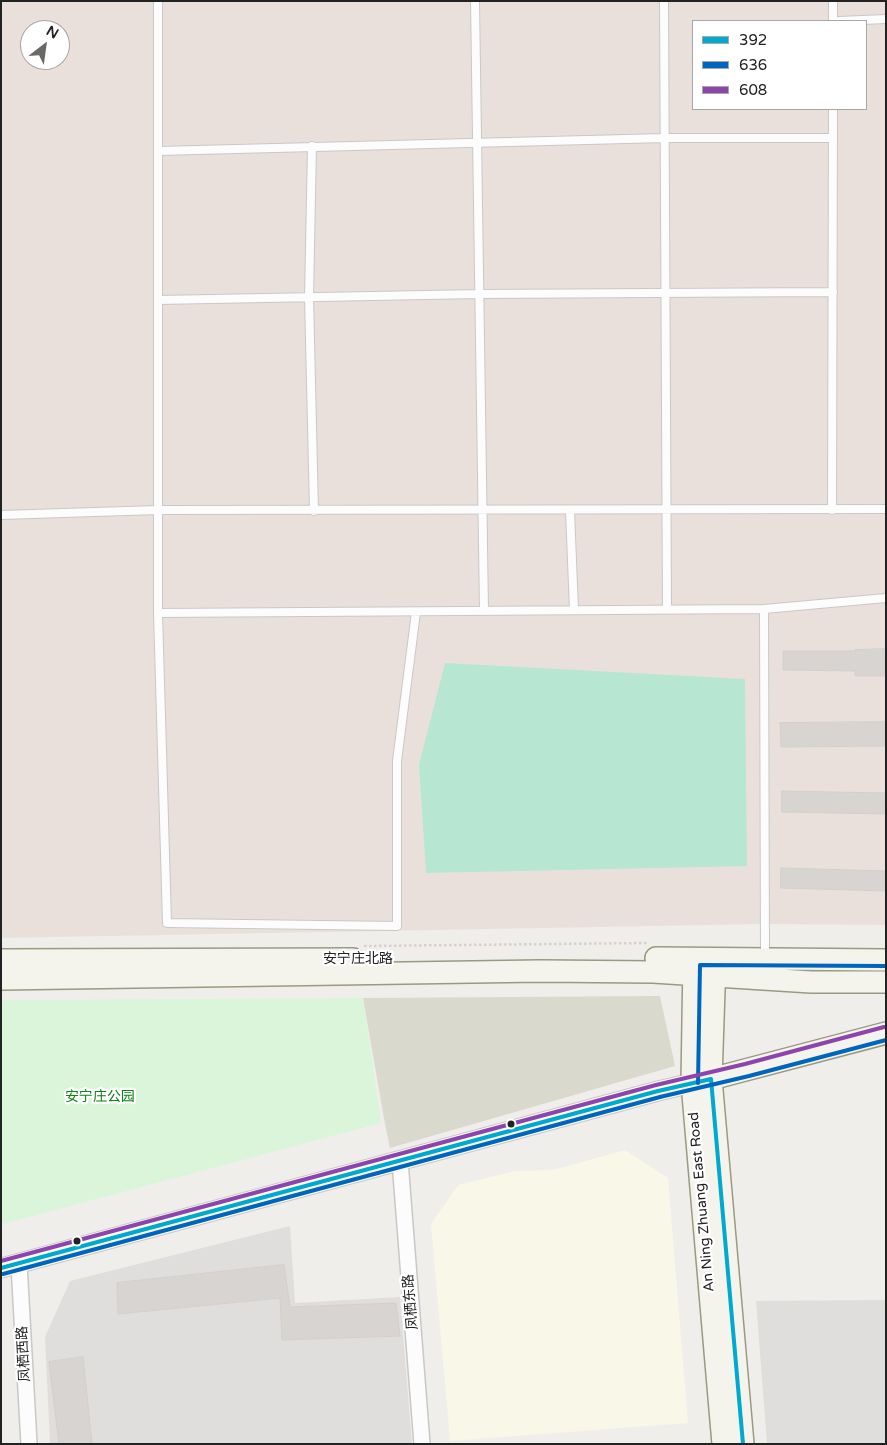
<!DOCTYPE html>
<meta charset="utf-8">
<style>
body{margin:0}
#map{position:relative;width:887px;height:1445px;overflow:hidden;background:#f0eeeb;font-family:"Varela Round",sans-serif}
canvas{display:block}
.frame{position:absolute;inset:0;border:2px solid #222;pointer-events:none}
.legend{position:absolute;left:692px;top:20px;width:175px;height:90px;box-sizing:border-box;background:#fff;border:1px solid #a7a7a7;margin:0;padding:6px 9px;list-style:none;font-size:15px;color:#222}
.legend li{display:flex;align-items:center;gap:10px;height:25px}
.legend b{width:25px;border:1px solid #a7a7a7}
.north{position:absolute;left:20px;top:20px;width:50px;height:50px;box-sizing:border-box;background:#fff;border:1px solid #a7a7a7;border-radius:50%;rotate:30deg;font-size:14px;font-weight:700;line-height:20px;text-align:center;color:#222}
.north::after{content:'';display:block;margin:auto;width:18px;height:22px;background:#6a6968;clip-path:polygon(50% 0,100% 100%,50% 72%,0 100%)}
</style>
<div id="map">
<canvas width="887" height="1445"></canvas>
<div class="frame"></div>
<ul class="legend">
<li><b style="height:6px;background:#00a9ce"></b>392</li>
<li><b style="height:6px;background:#0065bd"></b>636</li>
<li><b style="height:6px;background:#8e44ad"></b>608</li>
</ul>
<div class="north">N</div>
</div>
<script>
const g = document.querySelector('canvas').getContext('2d');
g.lineJoin = 'round';
function fillPath(path, color) {
  g.fillStyle = color;
  g.fill(path, 'evenodd');
}
function strokePath(path, color, width, dash) {
  g.strokeStyle = color;
  g.lineWidth = width;
  g.lineCap = dash ? 'butt' : 'round';
  g.setLineDash(dash || []);
  g.stroke(path);
}
function write(font, color, halo, rows, align = 'center') {
  g.font = font + ' "Varela Round","Noto Sans SC",sans-serif';
  g.lineWidth = 4.5;
  g.setLineDash([]);
  g.textBaseline = 'middle';
  g.strokeStyle = halo;
  g.fillStyle = color;
  for (const [text, x, y, turn = 0] of rows) {
    g.save();
    g.translate(x, y);
    g.rotate((+turn || 0) * Math.PI / 180);
    g.textAlign = isNaN(turn) ? turn : align;
    if (halo) g.strokeText(text, 0, 0);
    g.fillText(text, 0, 0);
    g.restore();
  }
}
const residential = new Path2D(`
 M290,1226L295,1303L400,1297L412,1444H50L45,1337L70,1281Z
 M886,1300V1444H767L756,1301Z`);
const education = new Path2D(`
 M625,1150L668,1178L688,1423L450,1441L431,1224L458,1185L515,1171L553,1170Z`);
const military = new Path2D(`
 M1,1H886V925L763,924L1,938ZM693,21H866V109H693ZM30,30H60V60H30Z`);
const construction = new Path2D(`
 M660,996L675,1066L390,1148L385,1124L363,998Z`);
const park = new Path2D(`
 M363,998L381,1123L3,1224L1,1218V1000Z`);
const pitch = new Path2D(`
 M445,663L745,679L747,866L426,873L419,765Z`);
const building = new Path2D(`
 M886,649V676H855V671L783,670V651H855V650Z
 M886,722V746L781,747L780,723Z
 M782,791L886,793V814L782,812Z
 M781,868L886,871V891L781,888Z
 M284,1265L290,1307L396,1303L400,1336L282,1340L280,1298L118,1314L117,1283Z
 M83,1357L92,1444H59L49,1362Z`);
const path = new Path2D(`
 M364,946L648,943`);
const service = new Path2D(`
 M158,1V613L167,923L397,926V761L416,612
 M475,1L484,611
 M664,1L667,610
 M833,21V1
 M839,21L886,19
 M312,146L309,297L314,511
 M158,151L665,138H833
 M158,300L479,294L833,292
 M832,510L833,109
 M570,511L574,610
 M1,515L158,510L886,509
 M764,609L765,958
 M158,613L764,609L886,598`);
const minor = new Path2D(`
 M400,1161L422,1444
 M19,1264L29,1444`);
const tertiary = new Path2D(`
 M1,1268L658,1091L705,1080`);
const secondary = new Path2D(`
 M656,958L886,960
 M1,960L353,959
 M694,960L692,1083L723,1444
 M715,960L711,1079L743,1444
 M1,979L540,971L653,972L811,982H886
 M711,1079L886,1033`);
const bus1 = new Path2D(`
 M1,1268L658,1091L711,1079L743,1444`);
const bus2 = new Path2D(`
 M698,1083L700,965L886,966
 M3,1274L660,1097L749,1076L886,1040`);
const bus3 = new Path2D(`
 M1,1261L656,1085L745,1064L884,1027`);
const markers = [
 [511,1124,4.5,"#222"],
 [77,1241,4.5,"#222"]
];
const streetNames = [
 ["安宁庄北路",358,959],
 ["An Ning Zhuang East Road",702,1202,-95],
 ["凤栖东路",411,1302,-95],
 ["凤栖西路",24,1354,-93]
];
const parkNames = [
 ["安宁庄公园",100,1097]
];
fillPath(residential, '#dfdedc');
fillPath(education, '#f8f7e8');
fillPath(military, '#eae0db');
fillPath(construction, '#d9d9cd');
fillPath(park, '#daf5da');
fillPath(pitch, '#b7e6d2');
fillPath(building, '#d7d4d2');
strokePath(building, '#d3d0cc', 1);
strokePath(service, '#c9c8c7', 10);
strokePath(minor, '#c9c8c7', 18);
strokePath(tertiary, '#c9c8c7', 21);
strokePath(secondary, '#999a82', 24);
strokePath(path, '#dccecd', 2.5, [2.5, 2.5]);
strokePath(service, '#fdfcfc', 8);
strokePath(minor, '#fdfcfc', 15);
strokePath(tertiary, '#fdfcfc', 19);
strokePath(secondary, '#f4f4ed', 21);
strokePath(bus1, '#00a9ce', 4);
strokePath(bus2, '#0065bd', 4);
strokePath(bus3, '#8e44ad', 4);
for (const [x, y, r, color] of markers) {
  const dot = new Path2D();
  dot.arc(x, y, r, 0, 2 * Math.PI);
  g.fillStyle = color;
  g.fill(dot);
  strokePath(dot, '#fff', 2);
}
write('14px', '#222', '#fff', streetNames);
write('14px', '#0c8416', '#fff', parkNames);
</script>
